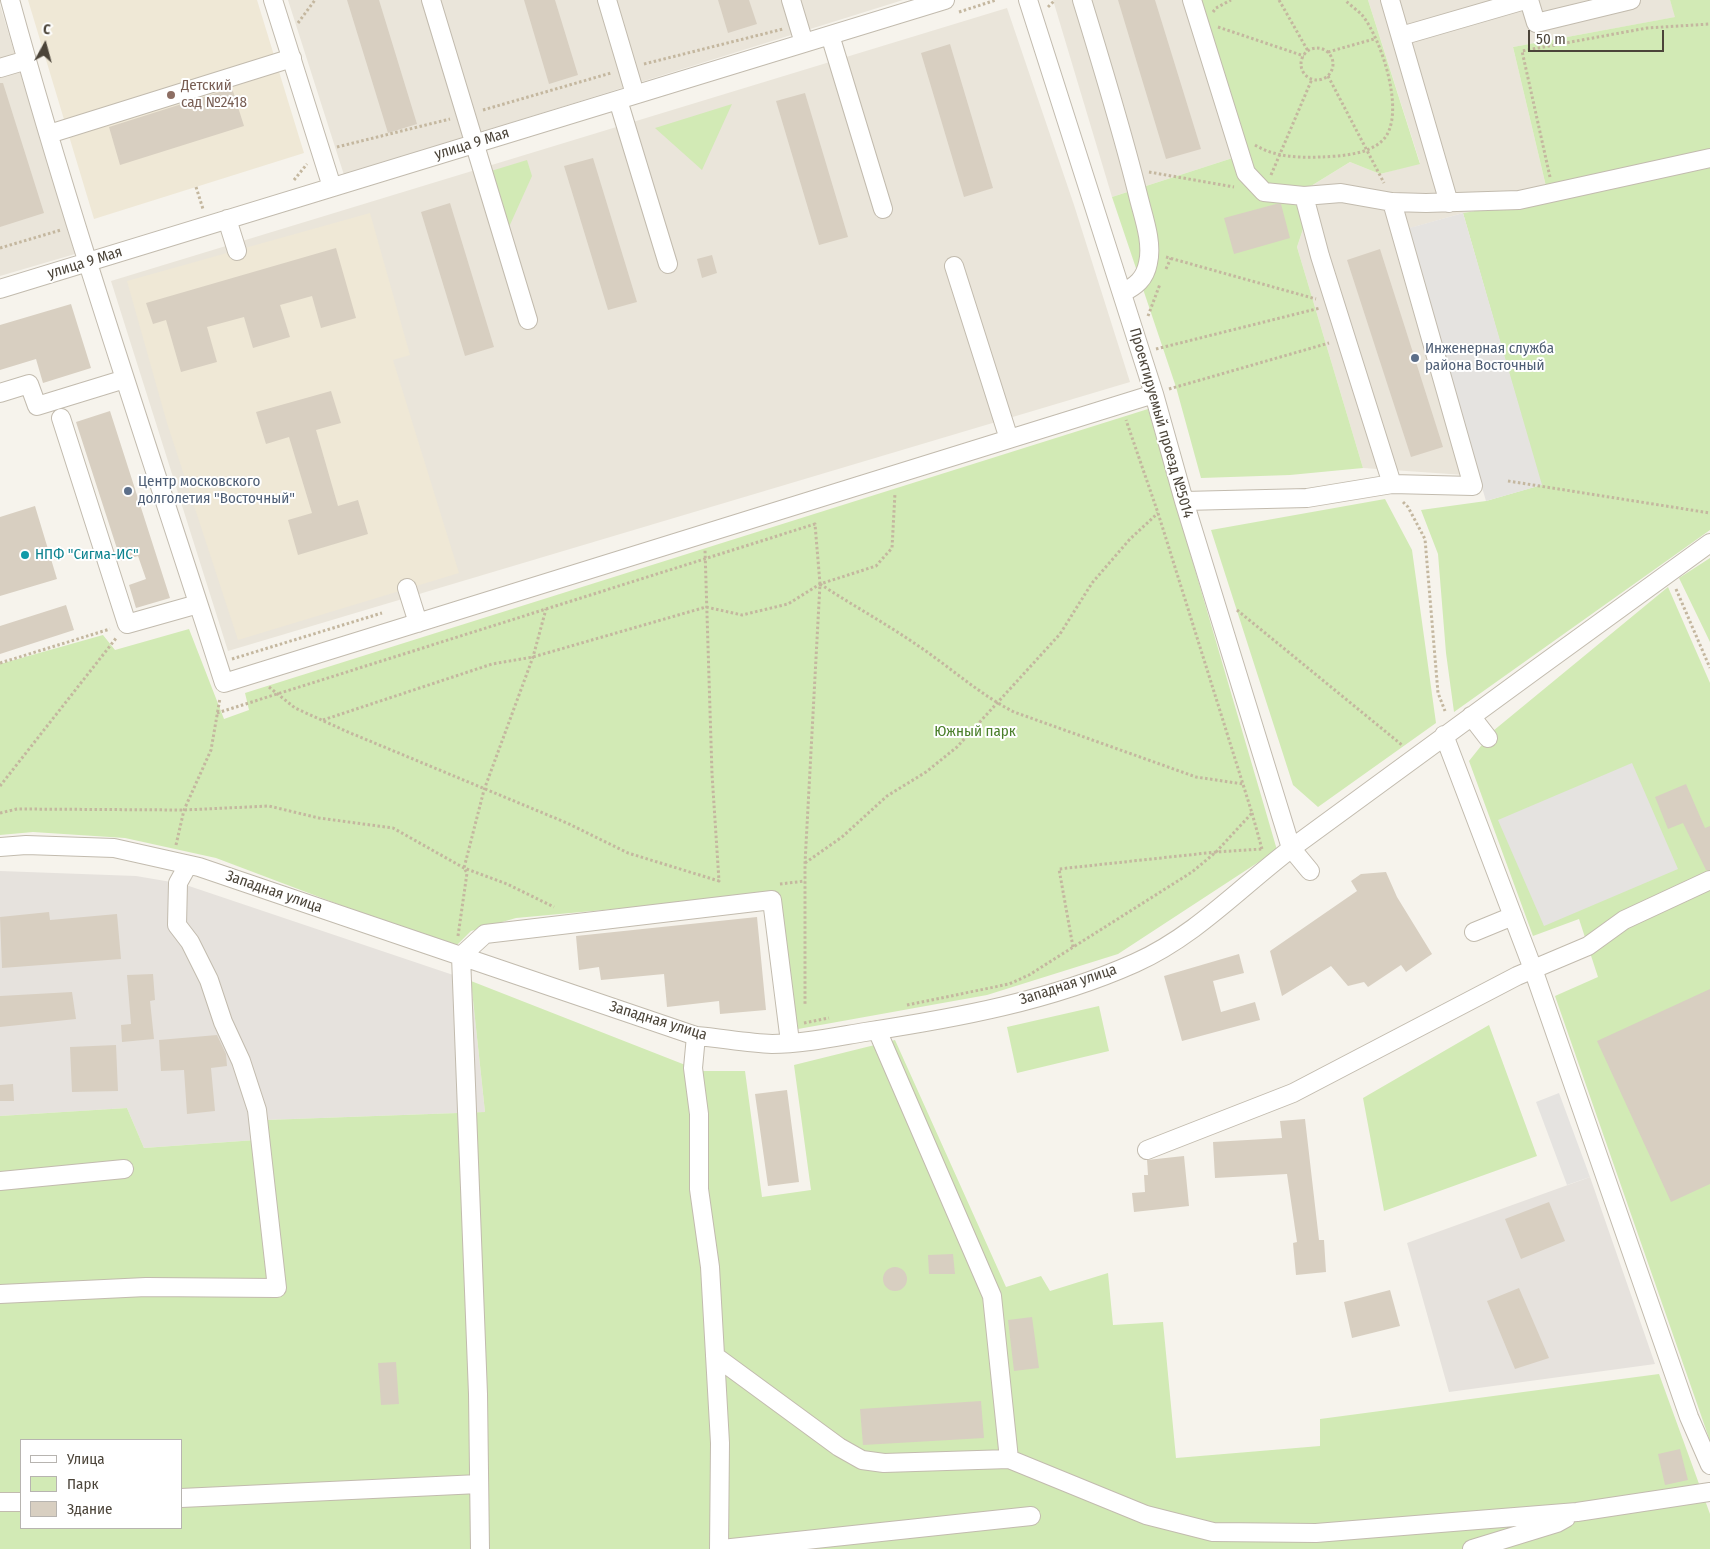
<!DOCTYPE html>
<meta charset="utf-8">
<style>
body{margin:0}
#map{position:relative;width:1710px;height:1549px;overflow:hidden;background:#f6f3ec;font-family:"Fira Sans Condensed",sans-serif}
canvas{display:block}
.legend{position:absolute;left:20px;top:1439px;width:162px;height:90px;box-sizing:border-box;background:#fff;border:1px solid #b7b4b0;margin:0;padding:6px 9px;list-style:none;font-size:15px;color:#4b4439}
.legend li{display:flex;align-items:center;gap:10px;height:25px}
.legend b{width:25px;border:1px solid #b7b4b0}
.north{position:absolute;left:20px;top:20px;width:50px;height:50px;-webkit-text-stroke:4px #fff;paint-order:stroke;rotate:7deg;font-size:14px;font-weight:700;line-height:20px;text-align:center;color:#4b4439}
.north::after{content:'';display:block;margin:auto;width:18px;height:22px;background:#4b4439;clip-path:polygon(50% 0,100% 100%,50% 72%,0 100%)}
.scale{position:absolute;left:1528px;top:30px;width:136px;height:22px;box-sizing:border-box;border:2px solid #4b4439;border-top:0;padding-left:6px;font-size:15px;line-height:18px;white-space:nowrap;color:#4b4439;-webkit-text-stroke:4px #fff;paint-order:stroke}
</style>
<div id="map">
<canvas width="1710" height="1549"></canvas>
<ul class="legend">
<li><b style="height:6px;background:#fff"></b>Улица</li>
<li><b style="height:14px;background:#d2eab5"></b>Парк</li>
<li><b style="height:14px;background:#d8cfc1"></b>Здание</li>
</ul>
<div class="north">С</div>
<div class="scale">50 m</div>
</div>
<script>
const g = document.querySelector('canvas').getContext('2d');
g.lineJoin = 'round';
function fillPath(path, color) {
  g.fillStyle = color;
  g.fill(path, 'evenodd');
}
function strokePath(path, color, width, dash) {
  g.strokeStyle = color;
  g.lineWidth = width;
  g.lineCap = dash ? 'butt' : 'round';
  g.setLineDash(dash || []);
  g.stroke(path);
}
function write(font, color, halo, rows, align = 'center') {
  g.font = font + ' "Fira Sans Condensed",sans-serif';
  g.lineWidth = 4;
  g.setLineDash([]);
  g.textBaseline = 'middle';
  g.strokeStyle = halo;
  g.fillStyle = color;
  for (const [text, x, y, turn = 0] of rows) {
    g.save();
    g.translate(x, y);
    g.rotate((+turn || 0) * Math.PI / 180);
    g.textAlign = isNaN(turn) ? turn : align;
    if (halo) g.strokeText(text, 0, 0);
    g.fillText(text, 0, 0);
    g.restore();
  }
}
const residential = new Path2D(`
 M288,0H903L344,175Z
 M1053,0H1198L1245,154L1112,197Z
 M1368,0H1670L1676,17L1513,47L1549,199L1463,213L1407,229L1479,476L1363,468L1297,247L1303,229L1298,194L1350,162L1380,174L1420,163Z
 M0,5L75,254L0,276Z
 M1007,8L1074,205L1130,382L228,651L111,281Z`);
const industrial = new Path2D(`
 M0,871L136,876L183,884L471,981L485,1112L266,1120L270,1139L144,1148L127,1108L0,1116Z
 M1590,1177L1655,1364L1449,1392L1407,1243Z`);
const education = new Path2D(`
 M28,0H257L304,153L94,219Z
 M370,213L410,355L393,360L459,573L238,640L167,423L127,281Z`);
const green = new Path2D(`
 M1198,0H1368L1420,164L1380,174L1350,162L1298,194L1303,229L1297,247L1363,468L1290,475L1201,478L1176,387L1112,197L1245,154Z
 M1670,0H1710V530L1454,712L1446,653L1438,554L1421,510L1486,501L1541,485L1463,213L1549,199L1513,47L1675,17Z
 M732,104L702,170L655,128Z
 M527,160L532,176L509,227L491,171Z
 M1148,409L1277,850L1118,954L987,995L798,1029L779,894L516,918L471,931L454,948L216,858L125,838L33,832L0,835V664L103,635L115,650L189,629L224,719L249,710L245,693Z
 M1385,499L1412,550L1436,723L1318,807L1293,785L1211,530Z
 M1710,558V642L1679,578Z
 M1668,587L1710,683V1441L1555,996L1598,977L1579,919L1533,936L1469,761L1493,731Z
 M471,981L693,1068L703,1071H745L762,1197L811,1190L794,1065L895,1040L1006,1287L1041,1276L1050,1291L1108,1273L1113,1325L1163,1322L1176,1458L1320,1446V1419L1659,1374L1710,1514V1549H0V1116L127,1108L144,1148L270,1139L266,1120L485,1112ZM21,1440H181V1528H21Z
 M1099,1006L1109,1051L1017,1073L1007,1027Z
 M1489,1025L1537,1156L1384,1211L1363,1098Z`);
const parking = new Path2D(`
 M1463,213L1542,485L1486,501L1406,229Z
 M1632,763L1678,869L1544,926L1498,820Z
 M1559,1093L1590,1177L1567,1185L1536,1102Z`);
const building = new Path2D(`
 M347,0H379L417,124L388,133Z
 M524,0H555L578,75L549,84Z
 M718,0H749L757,24L728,33Z
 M1118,0H1155L1201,149L1166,159Z
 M950,44L993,188L964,197L921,53Z
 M0,83H3L44,213L0,227Z
 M232,88L244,126L120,165L109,127Z
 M805,93L848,237L819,245L776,101Z
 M593,158L637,302L608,310L564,166Z
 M450,203L494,347L465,356L421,212Z
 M1276,204H1281L1290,238L1234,254L1224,218Z
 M336,248L356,318L321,328L312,296L280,305L290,337L253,348L244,317L207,327L217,362L181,372L166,320L153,324L146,303Z
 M1380,249L1443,447L1411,457L1347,260Z
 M712,255L717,273L702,278L697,259Z
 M71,304L91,368L43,383L36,359L0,370V325Z
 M331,391L341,423L316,430L338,506L358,500L368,534L298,555L288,520L312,513L289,437L266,444L256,412Z
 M110,411L170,598L136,608L129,585L146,579L138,556L121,561L76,422Z
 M35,506L57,579L0,596V517Z
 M66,605L74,630L0,654V626Z
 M1686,784L1705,828L1710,826V870H1706L1683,823L1668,829L1655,797Z
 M1386,872L1397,897L1432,954L1406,972L1401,965L1368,987L1364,982L1348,986L1331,966L1282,996L1270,951L1357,891L1351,881L1361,874Z
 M49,912L50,920L117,914L121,959L2,968L0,917Z
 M757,917L766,1010L720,1014L719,1001L667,1007L664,974L601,980L599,967L579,970L576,936Z
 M1239,954L1244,973L1213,981L1221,1012L1255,1002L1260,1020L1182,1041L1164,976Z
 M153,974L155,1000L150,1001L154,1039L122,1042L121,1025L131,1024L127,975Z
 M1710,989V1184L1671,1202L1597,1041Z
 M72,992L76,1019L0,1027V996Z
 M217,1035L226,1054L227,1066L211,1068L215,1111L187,1114L184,1070L161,1071L159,1040Z
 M116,1045L118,1091L72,1092L70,1047Z
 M13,1084L14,1101H0V1085Z
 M787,1090L799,1182L768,1186L755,1094Z
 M1305,1119L1319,1240H1324L1326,1272L1296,1275L1293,1243L1297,1242L1287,1174L1215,1178L1213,1142L1282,1138L1280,1121Z
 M1184,1156L1189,1206L1134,1212L1132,1193L1145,1192L1144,1175H1148L1147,1160Z
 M1549,1202L1565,1241L1521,1259L1505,1219Z
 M953,1254L955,1274H929L928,1255Z
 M883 1279a12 12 0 1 1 24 0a12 12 0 1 1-24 0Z
 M1519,1288L1549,1358L1515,1369L1487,1301Z
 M1390,1290L1400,1326L1352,1338L1344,1302Z
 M1032,1317L1039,1368L1014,1371L1008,1320Z
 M396,1362L399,1404L381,1405L378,1363Z
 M981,1401L984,1438L863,1445L860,1409Z
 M1680,1449L1688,1480L1665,1485L1658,1454Z`);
const path = new Path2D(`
 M1279,0L1308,51
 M1048,7L1055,0
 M959,12L996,0
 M1213,12L1216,8L1231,0
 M298,23L315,0
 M1218,27L1304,56
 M1301 64a16 16 0 1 1 32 0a16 16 0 1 1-32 0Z
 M1328,52L1374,39
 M644,64L783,29
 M1328,76L1384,183
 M483,110L611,73
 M1255,145C1275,157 1298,158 1321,157C1340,156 1368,155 1383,140C1407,115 1381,38 1362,15C1357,10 1350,5 1345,0
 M337,147L450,119
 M1149,172L1234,187
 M1271,175L1312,79
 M1550,177L1522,51L1647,28L1710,24
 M294,180L307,164
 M196,187L203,209
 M0,248L61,230
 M1166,257L1316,299
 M1166,269L1171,258
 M1148,316L1160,284
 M1156,349L1320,308
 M1169,389L1329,343
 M1508,481L1710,513
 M1403,502L1408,507L1425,539L1438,693L1445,711
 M820,584C852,605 885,623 917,645C950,667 979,694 1014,712L1196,777L1243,784
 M1676,589L1710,668
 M1237,610L1402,745
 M232,659L382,613
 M0,663L110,629
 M269,687L295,708L348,732L567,823L628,853L719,881L712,774L705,550
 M217,713L815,524L820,584L805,863V1004
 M323,720L492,664L533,657L706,607L742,615L788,604L820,584L876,566L892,548L895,493
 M0,786L117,637
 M0,813L17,809L184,810L269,806L319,818L393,828L464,868L507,884L554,907
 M1252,813L1262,849
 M176,845L184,810L211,750L220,698
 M805,863L842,837L887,796L926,772L957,747L1060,634L1092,583L1130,539L1158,513
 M780,884L805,881
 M458,936L467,873L464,868L484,790L533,657L546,609
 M1073,947L1059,869L1216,852L1262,849
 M907,1005L1009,984L1029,975L1192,872L1216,852L1252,813L1158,513L1126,420
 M804,1023L829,1018`);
const minor = new Path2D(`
 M10,0C73,230 151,456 224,683L1154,394
 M273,0L332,187
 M431,0L528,320
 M607,0L635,94
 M791,0L804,43
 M1028,0L1154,394L1184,501L1291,848L1310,871
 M1082,0C1102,65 1122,130 1138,195C1143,216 1153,242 1148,263C1145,279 1136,286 1122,293
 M1192,0L1246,173L1264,192L1304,196
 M1390,0L1449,203
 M1529,0L1536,23L1631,0
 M830,35L883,209
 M1401,36L1525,0
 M0,68L27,60
 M618,100L668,264
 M49,134L292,58
 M227,219L237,251
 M954,266L1009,439
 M0,289L945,0
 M0,393L29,384L37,406L125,379
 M61,418L127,624L198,604
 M1392,484L1473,486L1392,202
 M1184,501L1307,498L1392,484L1320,256L1304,196L1341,193L1392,202L1426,203L1519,200L1710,158
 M407,588L418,623
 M1471,716L1488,738
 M1444,735L1533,969L1689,1417L1710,1465
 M0,847L26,845L114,848L199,867L696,1036C721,1038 747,1043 772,1044C802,1044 835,1037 865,1032C956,1018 1050,1001 1135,963C1198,935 1245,882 1300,842C1436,742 1573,642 1710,543
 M1474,932L1513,916
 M877,1030L992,1296L1009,1459
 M696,1036L693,1068L699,1114V1189L710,1267L720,1443L719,1549
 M1147,1150L1293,1093L1517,976L1588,946L1624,920L1710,880
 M0,1181L124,1169
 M0,1294L146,1287L277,1288L257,1110L241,1061L223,1022L209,980L190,942L177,925L178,883L188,865
 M715,1356L839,1447L862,1460L884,1463L1009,1459L1146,1515L1213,1532L1316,1533L1577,1512L1710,1492
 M181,1498L479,1484
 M0,1502H21
 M480,1549L478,1394L461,956L485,934L772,900L790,1042
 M722,1549L1031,1516
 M1472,1549L1557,1523L1566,1518`);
const markers = [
 [171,95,5,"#8d6e63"],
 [1415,358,5,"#5c6f8a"],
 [128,491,5,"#5c6f8a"],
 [25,555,5,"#0f9aa8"]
];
const educationNames = [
 ["Детский",181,86],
 ["сад №2418",181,103]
];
const streetNames = [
 ["улица 9 Мая",472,144,-17],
 ["улица 9 Мая",85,263,-17],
 ["Проектируемый проезд №5014",1161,423,74],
 ["Западная улица",274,892,19],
 ["Западная улица",1068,985,-18],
 ["Западная улица",658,1021,17]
];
const serviceNames = [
 ["Инженерная служба",1425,349],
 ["района Восточный",1425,366],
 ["Центр московского",138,482],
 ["долголетия \"Восточный\"",138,499]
];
const cultureNames = [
 ["НПФ \"Сигма-ИС\"",35,555]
];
const parkNames = [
 ["Южный парк",975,732]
];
fillPath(residential, '#eae5da');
fillPath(industrial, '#e6e2dd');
fillPath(education, '#efe8d6');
fillPath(green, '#d2eab5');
fillPath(parking, '#e5e3e0');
fillPath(building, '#d8cfc1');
strokePath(minor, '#c2bbae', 20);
strokePath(path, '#c4b79f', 3, [2.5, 2.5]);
strokePath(minor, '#fff', 18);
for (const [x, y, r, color] of markers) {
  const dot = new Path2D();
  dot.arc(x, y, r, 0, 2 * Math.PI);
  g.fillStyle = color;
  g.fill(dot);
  strokePath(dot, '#fff', 2);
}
write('15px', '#785e54', '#fff', educationNames, 'left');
write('15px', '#4b4439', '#fff', streetNames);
write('15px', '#4e5e75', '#fff', serviceNames, 'left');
write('15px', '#0d838f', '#fff', cultureNames, 'left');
write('15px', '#4a7f2a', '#fff', parkNames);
</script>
